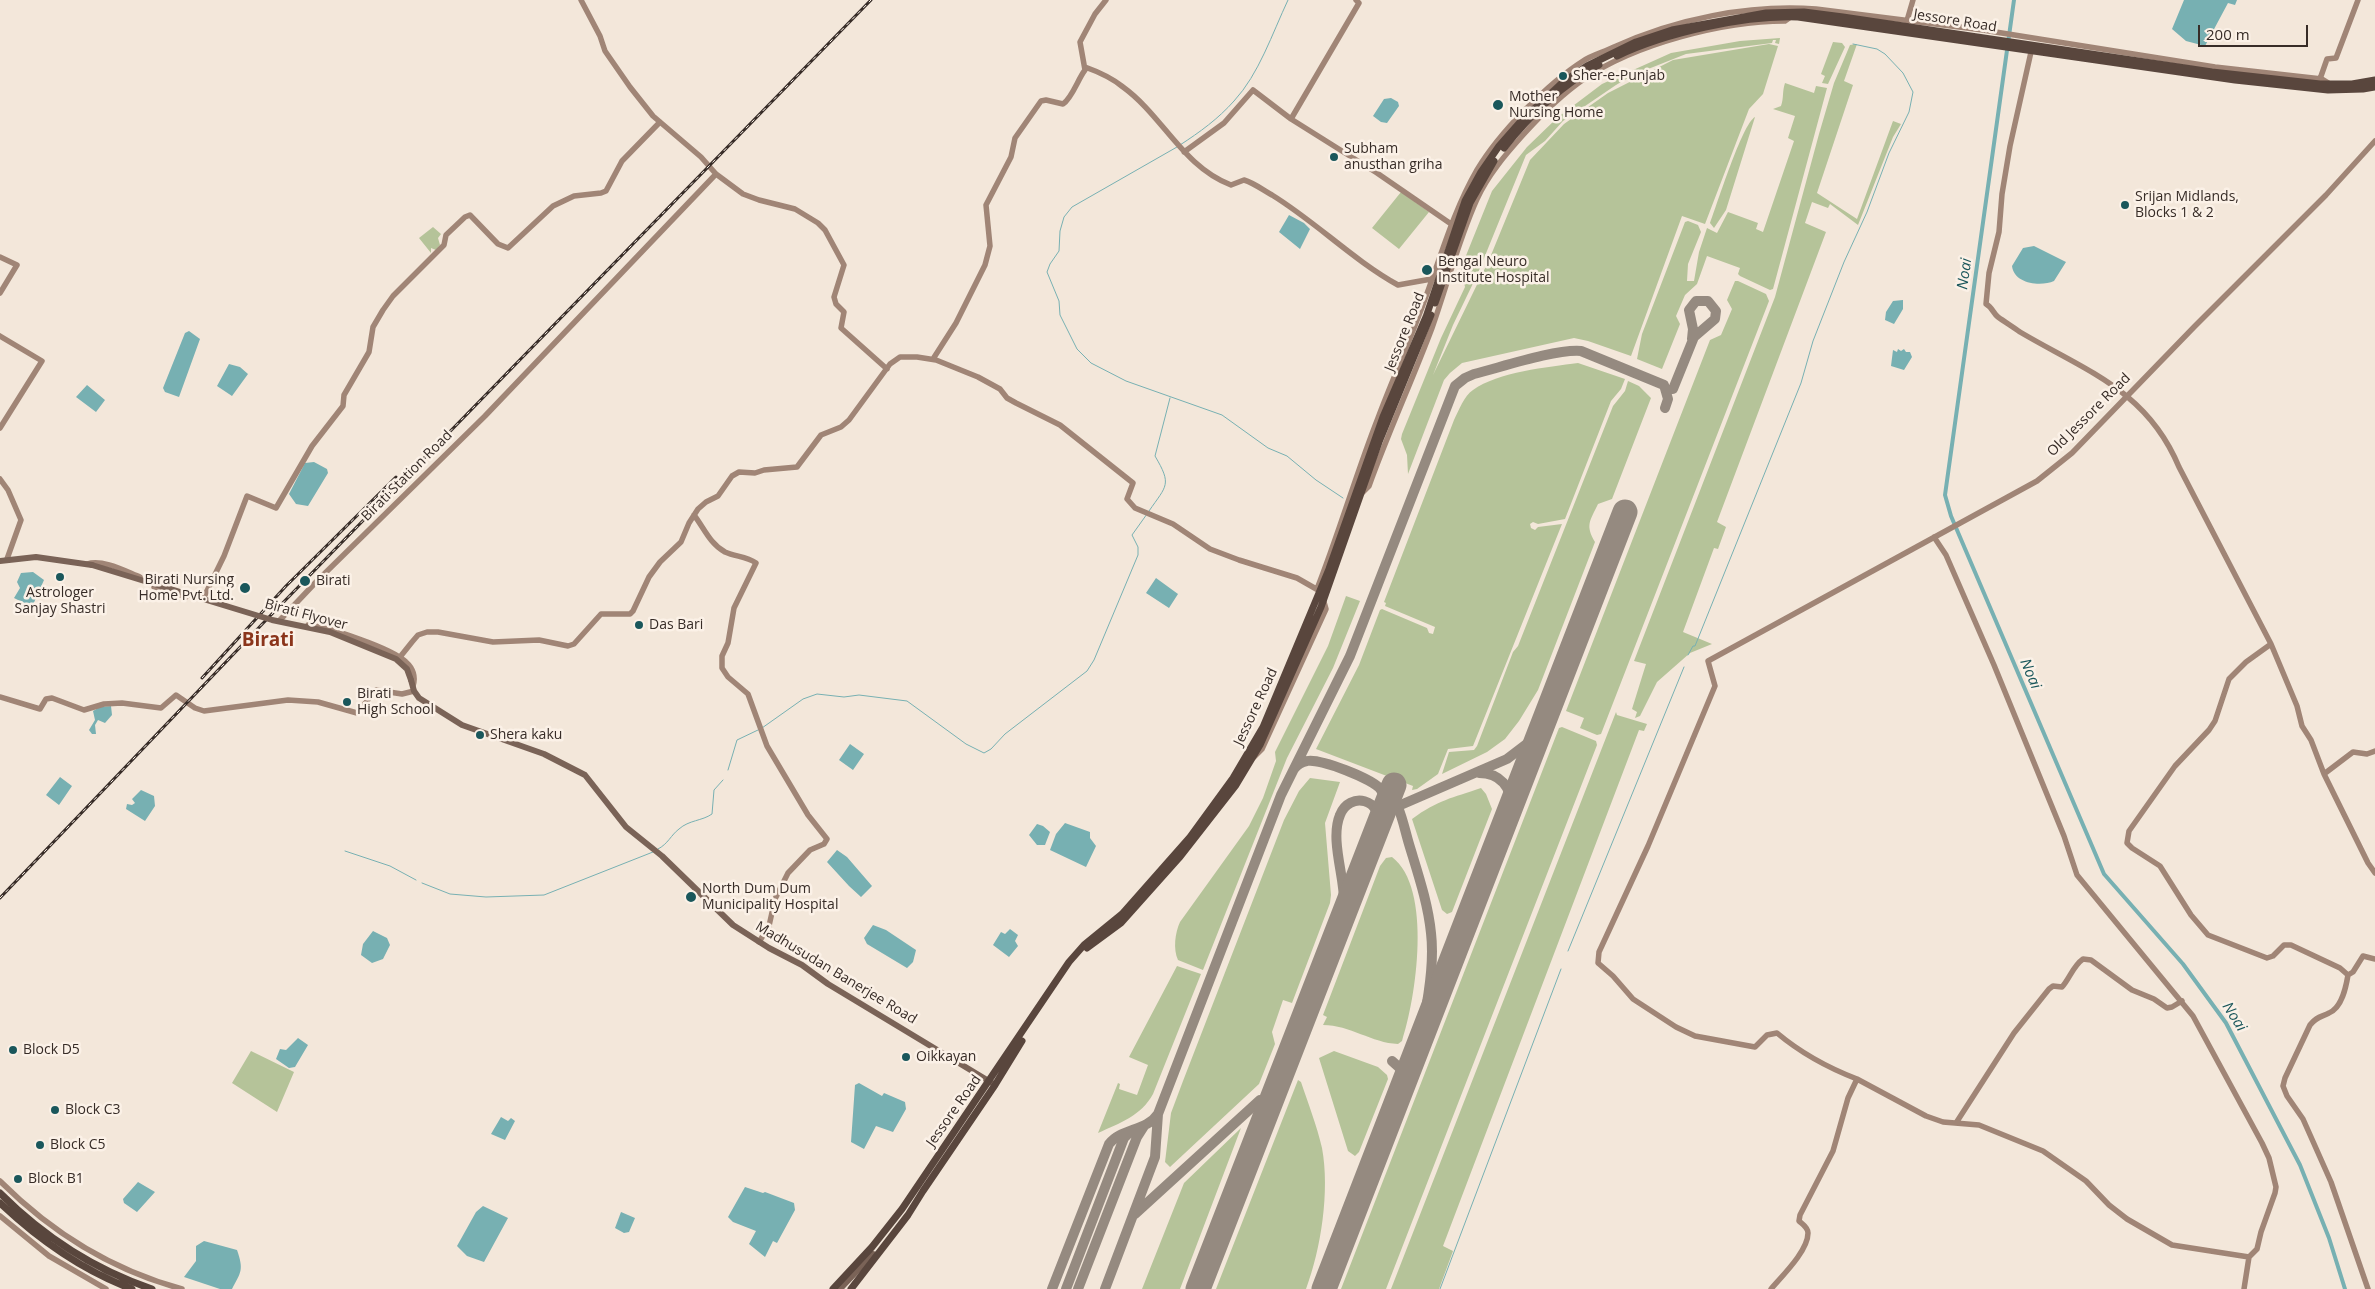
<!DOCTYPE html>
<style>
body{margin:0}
#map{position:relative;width:2375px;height:1289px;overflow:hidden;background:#f3e7da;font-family:"Open Sans",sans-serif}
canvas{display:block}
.scale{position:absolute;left:2198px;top:25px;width:110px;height:22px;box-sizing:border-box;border:2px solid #372c27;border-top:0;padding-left:6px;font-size:15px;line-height:18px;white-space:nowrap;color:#372c27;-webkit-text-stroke:4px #fbf1e7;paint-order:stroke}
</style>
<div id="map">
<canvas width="2375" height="1289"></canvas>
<div class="scale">200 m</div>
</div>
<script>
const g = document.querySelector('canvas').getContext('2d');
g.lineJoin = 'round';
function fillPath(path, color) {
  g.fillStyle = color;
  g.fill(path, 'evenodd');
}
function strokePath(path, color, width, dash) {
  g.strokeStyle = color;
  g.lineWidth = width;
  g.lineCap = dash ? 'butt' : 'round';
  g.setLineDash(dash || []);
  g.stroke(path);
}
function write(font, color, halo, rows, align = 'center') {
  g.font = font + ' "Open Sans",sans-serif';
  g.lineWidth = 5;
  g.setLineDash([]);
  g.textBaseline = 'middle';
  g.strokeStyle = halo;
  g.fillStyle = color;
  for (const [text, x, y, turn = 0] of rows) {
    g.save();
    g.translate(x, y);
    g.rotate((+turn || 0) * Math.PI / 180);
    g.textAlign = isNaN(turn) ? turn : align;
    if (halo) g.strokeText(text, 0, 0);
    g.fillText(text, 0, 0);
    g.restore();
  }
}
const green = new Path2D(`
 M1780,38L1779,44L1775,43L1776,40H1773L1772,43L1686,54L1633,75L1616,85L1563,121L1545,141L1526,155L1478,273L1453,325L1433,375L1489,260L1530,160L1564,124L1608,93L1673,60L1769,44L1778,46L1763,94L1749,109L1705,224L1682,216L1631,356L1588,341L1574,338L1462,363L1450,373L1444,380L1408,474L1407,455L1401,439L1402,434L1441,338L1465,287L1461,268L1492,191L1527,147L1557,118L1602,84L1671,53L1740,41Z
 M1833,42L1842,43L1845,47L1828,84L1822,83L1825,76L1821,74Z
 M1857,44L1844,81L1853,85L1817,193L1857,219L1893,121L1901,124L1893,137L1858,225L1830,204L1828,208L1812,202L1805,223L1826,232L1717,522L1726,527L1718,549L1714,548L1683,632L1712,644L1690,653L1657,682L1640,716L1635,718L1637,712L1632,709L1646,664L1634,661L1775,297L1819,134L1834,83L1850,45Z
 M1785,83L1814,93L1816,86L1827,88L1773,289L1770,290L1740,276L1738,274L1740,268L1707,256L1697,284L1685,295L1676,316L1680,324L1662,369L1637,359L1642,334L1685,222L1688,221L1698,225L1701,232L1688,264L1687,281H1694L1699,252L1707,228L1717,233L1728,212L1758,223L1756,229L1763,232L1794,141L1788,138L1795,116L1773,109L1781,106C1784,98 1782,92 1785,83Z
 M1755,117L1726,210L1714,228L1710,223C1717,205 1742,124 1755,117Z
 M1401,192L1429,212L1399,249L1372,228Z
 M433,227L441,234L438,238L440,245L436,250L431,248V253L419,238Z
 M1735,281H1738L1766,294L1769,301L1601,734L1597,735L1580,728L1584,718L1566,711L1710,340L1721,335L1732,309L1727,300Z
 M1578,363L1625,379L1621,389L1611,401L1565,519L1538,524L1533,522L1530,524L1531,528L1535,530L1538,527L1562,524L1473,746L1448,749L1438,774L1417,789L1412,790L1413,786L1316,749L1359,665L1380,610L1382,609L1427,628L1429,633L1433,634L1435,627L1385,606L1386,603L1384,602L1454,420C1459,410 1464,396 1473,390C1498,372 1548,367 1578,363Z
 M1628,381L1639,386L1651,398L1612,499L1598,504C1590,521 1585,525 1595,542L1538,690L1519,721L1505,739L1487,752L1442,774L1449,752L1474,750L1477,746L1513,652L1518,646L1613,406L1625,391Z
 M1346,596L1360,601L1333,668L1287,758L1203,970L1178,960C1173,949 1175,933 1180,922L1249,826L1263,798L1276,761L1275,752L1328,646Z
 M1616,712L1617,715L1647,724L1644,731L1639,730L1443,1246L1453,1251L1439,1289H1391Z
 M1562,727L1596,741L1597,745L1386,1289H1341L1559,728Z
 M1310,778L1340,782L1325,823L1331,895L1330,903L1292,1003L1283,1000L1272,1032L1275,1044L1259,1084L1170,1167L1165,1162L1171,1113L1183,1081L1284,820L1299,791Z
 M1481,788L1486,794L1492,809L1452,912L1447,914L1442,910L1412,819C1438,800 1452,798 1481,788Z
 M1392,857C1433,888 1416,999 1402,1041L1398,1044C1372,1043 1350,1025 1323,1025L1327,1017L1323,1015L1380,866L1386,858Z
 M1177,966L1201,974L1153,1094C1141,1116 1120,1123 1098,1133L1118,1083L1120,1084L1119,1089L1137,1095L1148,1065L1129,1057Z
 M251,1051L294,1072L277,1112L232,1083Z
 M1334,1051L1378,1067L1387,1075L1388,1079L1359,1152L1355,1156L1348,1151L1319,1058Z
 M1298,1080L1301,1082C1308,1103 1317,1126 1322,1148C1330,1191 1321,1249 1306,1289H1216Z
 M1241,1128L1180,1289H1142L1184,1183Z`);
const water = new Path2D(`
 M2184,0H2237L2235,5L2228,3L2205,46L2186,41L2172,29Z
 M1391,98L1398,102L1399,106L1387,123L1381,122L1373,116L1384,99Z
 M1289,215L1304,223L1310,229L1300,249L1279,232Z
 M2034,246L2066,262L2054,281C2041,287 2014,284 2012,266L2023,248Z
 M1903,300V309L1894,324L1885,320L1886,312L1893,301Z
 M189,331L200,339L179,397L165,392L163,388L185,333Z
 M1898,349L1901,351L1904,349L1906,352H1910L1912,357L1904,370L1891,366L1893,350L1897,352Z
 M229,364L240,367L248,374L232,396L217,386Z
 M87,385L105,400L96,412L76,397Z
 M314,462L327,469L328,473L308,506L296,504L289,494L305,463Z
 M33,572L44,580L32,607L14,598L20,588L17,582L21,573Z
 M1156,578L1178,594L1169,608L1146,593Z
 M111,706L112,715L105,723L98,720L95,725L96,734H92L89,730L95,720L93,711L100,707Z
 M850,744L864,754L853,770L839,760Z
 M60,777L72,786L59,805L46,795Z
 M141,790L154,796L155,806L145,821L126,809L127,804L132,805L135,803L132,799Z
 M1065,823L1090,832V838L1096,846L1086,867L1050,850L1056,834Z
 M1037,824L1043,826L1050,832L1045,845H1037L1029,835Z
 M837,850L847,857L872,886L861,897L849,886L827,862Z
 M873,925L886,930L916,950L913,962L907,968L867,944L864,938Z
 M1010,929L1018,935L1015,941L1018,946L1009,957L993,945L1001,932L1005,934Z
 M373,931L387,938L390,945L383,959L372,963L361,955L363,944Z
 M298,1038L308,1045L295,1067L289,1068L276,1059L280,1049L286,1050Z
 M859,1083L882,1096L884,1093L905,1102L906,1109L893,1132L876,1126L864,1149L851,1142L855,1085Z
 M501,1117L508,1121L511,1118L515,1121L505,1140L491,1134Z
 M138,1182L155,1192L137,1212L124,1203L123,1199Z
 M745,1187L763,1193L765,1192L794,1203L795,1210L777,1243L773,1241L765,1257L749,1244L756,1231L733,1222L728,1217Z
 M483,1206L508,1218L484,1262L467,1256L457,1246L476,1212Z
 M621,1212L635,1218L629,1232L624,1233L615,1228Z
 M204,1241L237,1250C244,1270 241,1272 232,1289H220L184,1277L196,1261V1246Z`);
const stream = new Path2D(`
 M1180,145C1200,132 1218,119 1234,101C1259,74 1272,34 1288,0
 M1177,147L1072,207L1064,217L1060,231L1059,251L1050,264L1047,272L1059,301L1060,315L1077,349L1091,363L1126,381L1222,415L1268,448L1287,456L1316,480L1343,498
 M1149,511C1167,485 1172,485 1155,456L1170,398
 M1688,655L1693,646H1695L1801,383L1813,341L1844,262L1867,212L1889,153L1909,112L1913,92L1903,73L1885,54L1877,49L1853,44
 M762,728L803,699L817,694L844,697L859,695L907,701L966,744L984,753L991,749L1005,734L1087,671L1094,660L1138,555V547L1132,535L1147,514
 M728,770L737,740L758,730
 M658,849C668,844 671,835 679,829C689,820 702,821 712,814L714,790L723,780
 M345,851L390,866L416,880
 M422,883L450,894L486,897L544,895L653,852
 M1568,951L1684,667
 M1440,1289L1561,969`);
const canal = new Path2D(`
 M2014,0L1945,495L1951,516L2104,874L2183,964L2226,1023L2300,1165L2329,1238L2345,1289`);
const taxiway = new Path2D(`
 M1673,389L1694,337L1715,319L1716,311L1708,301H1696L1689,310L1693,329L1692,339
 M1294,769C1297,765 1301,762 1307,761C1319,758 1374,779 1381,790C1387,800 1383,810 1380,820
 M1479,773C1500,773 1512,787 1511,808
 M1384,787C1400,801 1403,824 1409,844C1418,874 1428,903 1431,933C1435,967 1426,1013 1418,1046
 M1377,829L1389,812L1396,807L1507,759L1528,743L1544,722
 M1338,929C1340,923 1343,916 1344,910C1347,882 1329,841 1340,815C1349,791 1384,798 1378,828
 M1392,1061L1402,1070L1403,1086
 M1135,1214L1260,1100L1267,1107L1263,1121
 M1052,1289L1109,1144C1121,1128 1147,1131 1158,1114
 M1066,1289L1124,1138L1129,1133
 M1078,1289L1137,1137L1144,1126
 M1105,1289L1155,1157L1158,1114L1281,795L1350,656L1455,386L1465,378L1474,374C1502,367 1555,349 1581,351L1664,385L1668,399L1665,408`);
const runway = new Path2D(`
 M1198,1289L1394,785
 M1324,1289L1625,512`);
const secondary = new Path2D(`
 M581,0L600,36L605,51L630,87L653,116L701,157L716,174L743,194L759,200L795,209L818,223L825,230L844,265L834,297L836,304L844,312L841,328L887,369
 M1906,24L1913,0
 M2031,52L2010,146L2002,194L1999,232L1989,273L1986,304C1992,307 1993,313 1998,317C2005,322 2013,327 2020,332C2086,371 2147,390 2179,467L2271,644L2246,662L2229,679L2215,721L2209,730L2175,766L2129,831L2127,843L2132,848L2160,866L2191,915L2208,935L2267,958L2273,956L2284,945H2291L2340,968L2348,975C2346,987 2342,1008 2329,1013C2321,1017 2316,1017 2310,1025L2285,1078L2283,1086L2287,1096L2303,1119L2331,1182L2368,1289
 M1085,67C1099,72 1112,78 1123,87C1163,116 1183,167 1231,185L1244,180C1254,183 1263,190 1272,195C1316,222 1353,260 1398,285L1437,278
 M2320,79L2327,59L2336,58L2358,0
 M1291,119L1359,3L1356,0
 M1184,152L1224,123L1253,90L1291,119L1377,173L1454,226
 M0,257L17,265L0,293
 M0,336L42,361L0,428
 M933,359L956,323L985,265L990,246L986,205L1011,157L1015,138L1041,101L1046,100L1063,104C1072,98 1078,79 1085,70L1080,42L1095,14L1106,0
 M0,479L8,490L21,520L7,559
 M1363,492L1369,486C1388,433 1412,381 1432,328C1447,286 1458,241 1477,199C1488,175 1505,155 1523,135C1541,115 1561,95 1584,79C1635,44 1723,21 1785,21L1792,16
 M694,515C704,528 710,544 725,552C736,557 746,556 756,563L734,608L728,643L722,656V668L728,677L748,694L767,746L808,815L827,839L824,844L810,850L788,873L775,899L769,926L759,942
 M1934,537L1946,555L1994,665L2064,836L2077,875L2193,1016L2262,1143L2269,1158L2276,1187L2275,1193L2261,1232L2257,1249L2249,1257
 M87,564C103,559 125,571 140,577
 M154,587L186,597
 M1317,589C1339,533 1356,474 1378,418C1391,383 1406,350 1419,315C1438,267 1451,215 1477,170C1499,133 1547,84 1583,61C1592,55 1604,52 1614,47C1675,19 1749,4 1816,9L1983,30L2215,67L2322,79L2330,84
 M204,597L224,556L247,496L276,508L312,446L343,406L344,395L369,352L373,327L383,310L393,296L444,245L446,235L465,217L470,215L498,244L508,248L553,206L574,196L601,193L606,191L622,161L660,122
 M280,620L317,581L485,416L716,174
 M308,625C328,627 392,648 406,662C413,668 416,677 413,686
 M2271,644L2297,706L2302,726L2311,740L2324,774L2368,863L2375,873
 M400,657L412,642L418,635L427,632H438L493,642L539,640L568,646L574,644L601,614H630L633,611L649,577L660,562L681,542L689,523L698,509L706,502L718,496L732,476L739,472L755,473L764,470L797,467L821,435L841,427L849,420L890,364L900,357H917L936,360L978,377L1000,389L1007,398L1016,403L1060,425L1133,483L1127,499L1135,508L1173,524L1210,549L1239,560L1297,578L1318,590
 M0,697L40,709L46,699L52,698L84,710L104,704L122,703L161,708L176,695L195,708L204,711L288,700L318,702L357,713L376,690L402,694L414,691
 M1254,757L1262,749L1326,609L1324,602
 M2324,774L2353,752L2367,754L2375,751
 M2348,975L2353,972L2363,956L2375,959
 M1857,1079L1926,1116L1943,1122L1979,1125L2043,1151L2086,1181L2109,1205L2127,1219L2172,1245L2249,1257L2244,1289
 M1956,1123L2014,1033L2049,989L2053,986L2062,987C2070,978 2073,966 2083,959L2091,960L2132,990L2154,999L2167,1008L2172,1007L2182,1001
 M0,1181C51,1232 112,1270 182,1289
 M0,1216L49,1256L106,1289
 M1771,1289C1782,1276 1808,1251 1808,1233C1808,1227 1802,1224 1799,1221L1800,1215L1833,1151L1848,1098L1857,1079C1826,1067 1802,1054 1777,1033L1767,1035L1755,1047L1695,1036L1676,1027L1633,999L1613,976L1598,963L1599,952L1648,846L1715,686L1708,661L2037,481L2072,453L2195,326L2326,195L2375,141`);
const primary = new Path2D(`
 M0,561L36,557L92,565
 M411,680L414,691L419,698L462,725L544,754L585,775L626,827L662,856L733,925L769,948L802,965L828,984L992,1083
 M840,1289L873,1254L875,1255`);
const highway = new Path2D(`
 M1617,56C1665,33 1744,15 1798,17L2235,80L2328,90L2363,89L2375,87
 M1504,148C1529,116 1563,84 1599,65
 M1435,303L1470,203L1494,161
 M1087,948L1121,923L1179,858L1236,785L1260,745L1321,607L1379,442L1431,315
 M0,1193C44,1237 93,1269 152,1289
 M0,1203C39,1240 81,1270 132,1289
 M833,1289L872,1247L902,1209L1069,962L1084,945L1122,914L1190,837L1233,778L1263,727L1329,569L1383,417L1426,317L1465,201L1481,172L1499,146L1521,121L1563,82L1587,66L1636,42L1672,30L1766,13L1804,12L1843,17L2212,72L2320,84H2352L2375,80
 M851,1289L908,1215L923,1191L995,1085L1022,1041`);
const rail = new Path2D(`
 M202,678L286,586L396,477
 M0,898L269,617L871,0`);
const primaryBridge = new Path2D(`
 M92,565L272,620L330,632L396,659L407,669L411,680`);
const markers = [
 [1563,76,5,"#1a575b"],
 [1498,105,6,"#1a575b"],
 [1334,157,5,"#1a575b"],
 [2125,205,5,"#1a575b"],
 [1427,270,6,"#1a575b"],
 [60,577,5,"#1a575b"],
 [305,581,6,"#1a575b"],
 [245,588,6,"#1a575b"],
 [639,625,5,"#1a575b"],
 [347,702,5,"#1a575b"],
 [480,735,5,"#1a575b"],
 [691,897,6,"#1a575b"],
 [13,1050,5,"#1a575b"],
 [906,1057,5,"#1a575b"],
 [55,1110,5,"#1a575b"],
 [40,1145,5,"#1a575b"],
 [18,1179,5,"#1a575b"]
];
const streetNames = [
 ["Jessore Road",1955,21,9],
 ["Jessore Road",1405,332,-68],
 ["Old Jessore Road",2089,415,-45],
 ["Birati Station Road",407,476,-45],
 ["Birati Flyover",306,615,15],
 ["Jessore Road",1256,707,-65],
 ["Madhusudan Banerjee Road",836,973,31],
 ["Jessore Road",954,1111,-55]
];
const poiNames = [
 ["Sher-e-Punjab",1573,76],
 ["Mother",1509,97],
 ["Nursing Home",1509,113],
 ["Subham",1344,149],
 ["anusthan griha",1344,165],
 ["Srijan Midlands,",2135,197],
 ["Blocks 1 & 2",2135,213],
 ["Bengal Neuro",1438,262],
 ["Institute Hospital",1438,278],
 ["Birati Nursing",234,580,"right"],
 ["Home Pvt. Ltd.",234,596,"right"],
 ["Birati",316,581],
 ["Astrologer",60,593,"center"],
 ["Sanjay Shastri",60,609,"center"],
 ["Das Bari",649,625],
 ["Birati",357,694],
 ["High School",357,710],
 ["Shera kaku",490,735],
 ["North Dum Dum",702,889],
 ["Municipality Hospital",702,905],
 ["Block D5",23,1050],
 ["Oikkayan",916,1057],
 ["Block C3",65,1110],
 ["Block C5",50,1145],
 ["Block B1",28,1179]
];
const waterNames = [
 ["Noai",1965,274,-82],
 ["Noai",2030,674,67],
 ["Noai",2234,1017,58]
];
const districtNames = [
 ["Birati",268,641]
];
fillPath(green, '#b5c399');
fillPath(water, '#77b0b2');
strokePath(stream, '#77b0b2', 1);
strokePath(canal, '#77b0b2', 4);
strokePath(taxiway, '#958a80', 10);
strokePath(runway, '#958a80', 25);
strokePath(secondary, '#a08576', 5.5);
strokePath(primary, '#7a6357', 6);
strokePath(highway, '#59463d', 7);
strokePath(rail, '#372c27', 3);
strokePath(rail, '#fbf1e7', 1, [4]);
strokePath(primaryBridge, '#7a6357', 6);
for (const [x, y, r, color] of markers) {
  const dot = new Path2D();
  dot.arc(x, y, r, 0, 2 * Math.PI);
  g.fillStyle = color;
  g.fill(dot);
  strokePath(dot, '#fbf1e7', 2);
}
write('14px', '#372c27', '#fbf1e7', streetNames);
write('14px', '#372c27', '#fbf1e7', poiNames, 'left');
write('italic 15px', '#1a575b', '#fbf1e7', waterNames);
write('bold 19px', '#8b351b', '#fbf1e7', districtNames);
</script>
